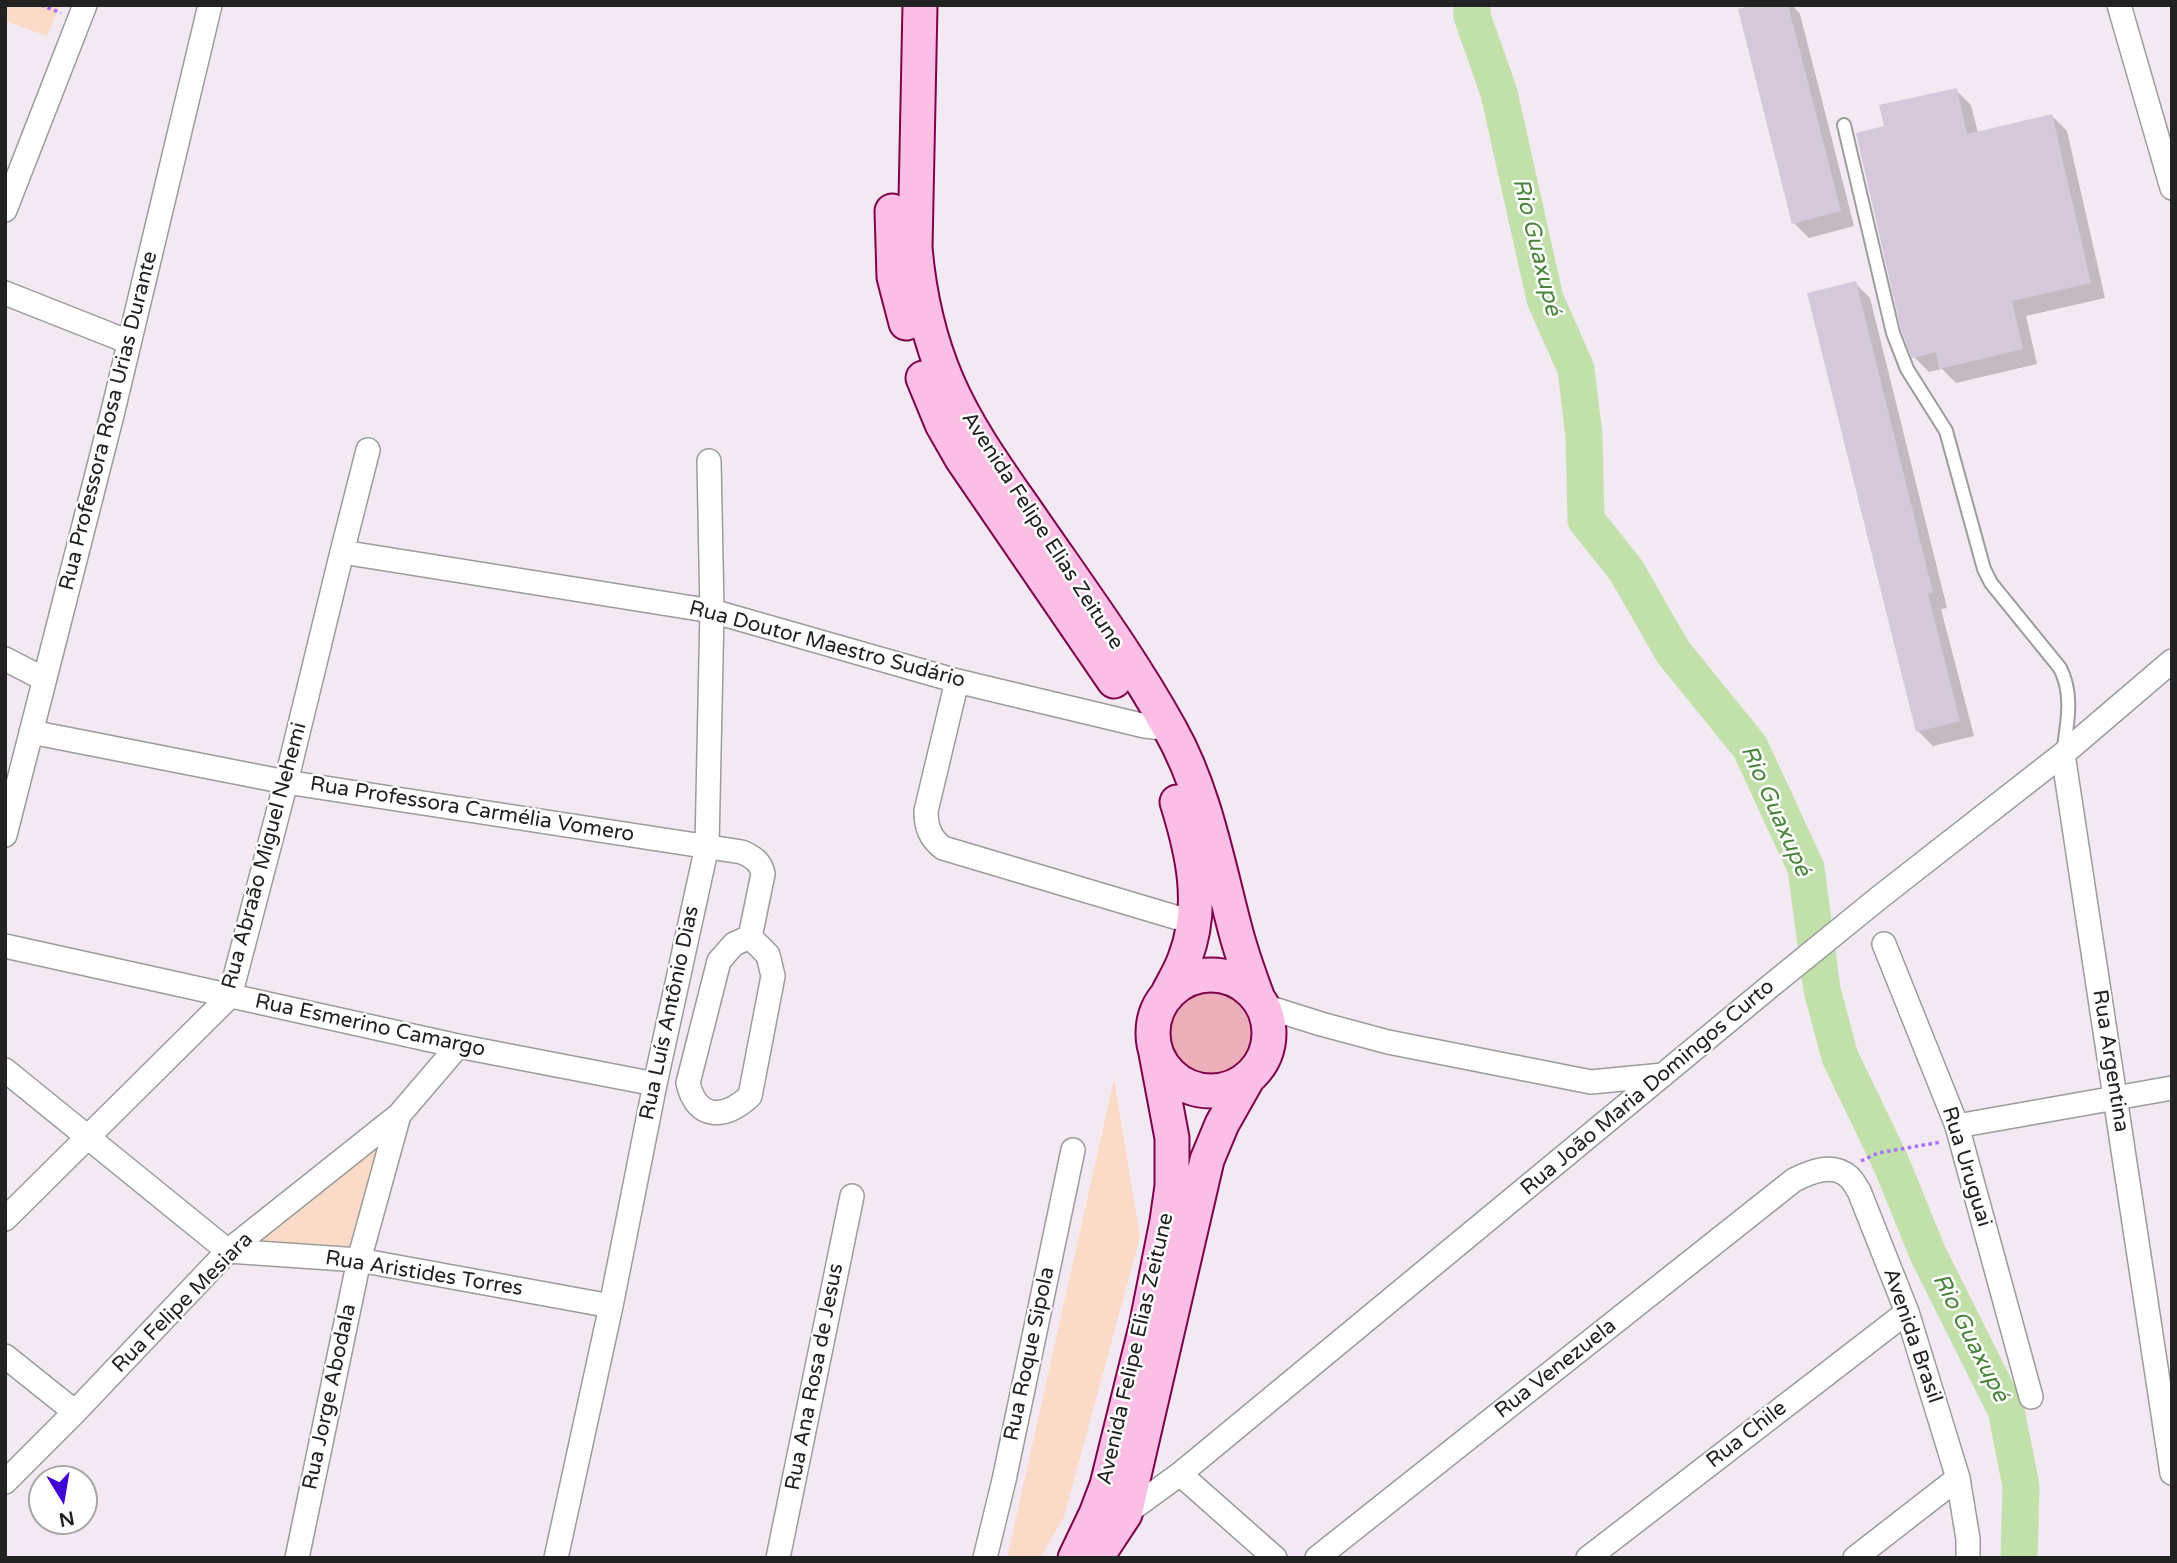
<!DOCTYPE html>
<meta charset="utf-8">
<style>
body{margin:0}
#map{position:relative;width:2177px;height:1563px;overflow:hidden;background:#f2e9f2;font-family:"Varela Round",sans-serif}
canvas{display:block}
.frame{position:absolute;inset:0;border:7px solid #222;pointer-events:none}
.north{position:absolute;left:28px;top:1465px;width:70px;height:70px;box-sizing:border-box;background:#fff;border:2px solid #a7a7a7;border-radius:50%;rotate:169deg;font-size:19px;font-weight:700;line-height:28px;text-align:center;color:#222}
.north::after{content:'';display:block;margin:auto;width:24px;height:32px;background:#4200d4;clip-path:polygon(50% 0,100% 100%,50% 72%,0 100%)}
</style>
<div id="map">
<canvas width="2177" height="1563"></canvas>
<div class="frame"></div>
<div class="north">N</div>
</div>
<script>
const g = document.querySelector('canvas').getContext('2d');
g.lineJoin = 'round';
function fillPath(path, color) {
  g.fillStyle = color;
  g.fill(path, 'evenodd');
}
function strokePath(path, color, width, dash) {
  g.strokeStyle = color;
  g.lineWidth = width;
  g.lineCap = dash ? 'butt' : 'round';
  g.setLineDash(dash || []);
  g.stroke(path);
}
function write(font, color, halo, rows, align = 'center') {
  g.font = font + ' "Varela Round",sans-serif';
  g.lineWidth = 5;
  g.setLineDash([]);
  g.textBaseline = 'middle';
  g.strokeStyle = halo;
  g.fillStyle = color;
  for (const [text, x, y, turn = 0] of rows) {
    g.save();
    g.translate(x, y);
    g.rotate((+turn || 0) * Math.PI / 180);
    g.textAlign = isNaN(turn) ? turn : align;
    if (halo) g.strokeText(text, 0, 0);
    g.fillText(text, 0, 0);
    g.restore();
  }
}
const grass = new Path2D(`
 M1162 1033a49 49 0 1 1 98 0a49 49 0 1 1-98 0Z`);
const park = new Path2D(`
 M5,5H60L47,36L5,21Z
 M1114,1079L1140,1237L1064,1517L1040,1558H1007Z
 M385,1135L356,1249L247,1245Z`);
const shadow = new Path2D(`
 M1760,5H1792L1800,14L1854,226L1809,238L1794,223Z
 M1956,90L1971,105L1978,133L2052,116L2067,131L2105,298L2026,316L2037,364L1956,383L1942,369L1929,372L1914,357L1886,128Z
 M1855,283L1870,298L1947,608L1941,609L1974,736L1933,746L1918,731Z`);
const river = new Path2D(`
 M1472,5V16L1499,93L1545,299L1576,369L1584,436L1586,520L1626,570L1673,652L1750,747L1806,868L1822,990L1840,1057L1891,1163L1928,1254L2006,1410L2021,1486L2019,1558`);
const building = new Path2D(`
 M1754,5H1788L1841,211L1792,224L1738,9Z
 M1957,88L1967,134L2052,114L2091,283L2012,301L2023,349L1939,369L1936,352L1912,358L1901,330L1856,133L1884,126L1879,105Z
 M1856,281L1933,593L1928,594L1960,721L1916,732L1807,293Z`);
const path = new Path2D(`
 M41,5L61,13
 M1861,1161L1878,1153L1941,1142`);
const lane = new Path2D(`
 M1844,125L1893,333L1907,369L1946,431L1984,569L1991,583L2060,668C2074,695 2067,724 2063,754`);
const street = new Path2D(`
 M2119,5L2172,188
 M5,210L85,5
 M5,293L129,342
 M342,552L712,611L957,681L1145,726L1171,729
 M5,659L44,679
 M957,681L926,811C926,827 930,838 943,848L1195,923
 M31,732L286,782L742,852C753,857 761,862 763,874L750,937
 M2063,754L2172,1473
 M5,835L112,415L210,5
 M750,937L768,955L773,976L750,1096C725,1119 697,1121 688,1083L719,961L734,944Z
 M1884,944L1957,1126L2031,1397
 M5,946L458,1046L655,1084
 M1264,1006L1321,1024L1388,1042L1591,1082L1663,1075
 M5,1070L228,1251L359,1260L611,1306
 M1957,1126L2172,1088
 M5,1219L230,996L286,782L342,552L368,450
 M5,1356L75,1412
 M1180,1474L1275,1558
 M5,1482L75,1412L228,1251L399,1115L458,1046
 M1125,1514L1180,1474L1768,988L1880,897L2063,754L2172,661
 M297,1558L359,1260L399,1115
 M556,1558L611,1306L655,1084L707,846L712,611L709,461
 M778,1558L852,1196
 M985,1558L1004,1480L1073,1150
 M1317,1558L1794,1180C1810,1172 1833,1162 1849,1177C1853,1180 1856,1187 1859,1191L1907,1312L1958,1478L1968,1539V1558
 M1588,1558L1907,1312
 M1855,1558L1958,1478`);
const secondary = new Path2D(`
 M920,5L915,248C919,293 929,339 947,381C969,432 1002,476 1033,521C1080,589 1130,657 1170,729C1204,789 1217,860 1234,925C1240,949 1248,972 1257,996
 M892,211L894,277L906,323
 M923,378L942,424L962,459L1114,681
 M1153 1033a58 58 0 1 1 116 0a58 58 0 1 1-116 0Z
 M1168,993C1174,981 1181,970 1185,958C1205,906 1193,853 1177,802
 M1075,1558L1096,1514L1107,1485L1146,1327L1167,1221L1172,1186V1138L1156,1053
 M1096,1558L1125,1514L1207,1160L1222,1124L1248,1078`);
const streetNames = [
 ["Rua Professora Rosa Urias Durante",109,421,-76],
 ["Avenida Felipe Elias Zeitune",1042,531,57],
 ["Rua Doutor Maestro Sudário",827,645,15],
 ["Rua Professora Carmélia Vomero",472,810,9],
 ["Rua Abraão Miguel Nehemi",265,856,-75],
 ["Rua Luís Antônio Dias",670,1013,-78],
 ["Rua Esmerino Camargo",370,1026,12],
 ["Rua Argentina",2110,1061,81],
 ["Rua João Maria Domingos Curto",1648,1088,-40],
 ["Rua Uruguai",1966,1167,73],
 ["Rua Aristides Torres",424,1274,9],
 ["Rua Felipe Mesiara",183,1303,-45],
 ["Avenida Brasil",1912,1336,71],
 ["Avenida Felipe Elias Zeitune",1136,1349,-77],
 ["Rua Roque Sipola",1030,1354,-78],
 ["Rua Venezuela",1556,1369,-38],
 ["Rua Ana Rosa de Jesus",815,1377,-79],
 ["Rua Jorge Abodala",330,1397,-78],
 ["Rua Chile",1747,1435,-38]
];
const waterNames = [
 ["Rio Guaxupé",1536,247,76],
 ["Rio Guaxupé",1775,811,66],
 ["Rio Guaxupé",1970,1338,63]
];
fillPath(grass, '#ecafba');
fillPath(park, '#fbdbc7');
fillPath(shadow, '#0003');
strokePath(river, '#c2e0a9', 37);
fillPath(building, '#d5c9d9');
strokePath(lane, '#9c9c9c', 16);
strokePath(street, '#9c9c9c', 26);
strokePath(secondary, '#7f034b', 37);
strokePath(path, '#aa6ffd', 3.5, [3.5, 3.5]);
strokePath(lane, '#fff', 12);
strokePath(street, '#fff', 23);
strokePath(secondary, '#fbbee5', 33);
write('21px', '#222', '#fff', streetNames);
write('italic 23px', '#48843a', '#fff', waterNames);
</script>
